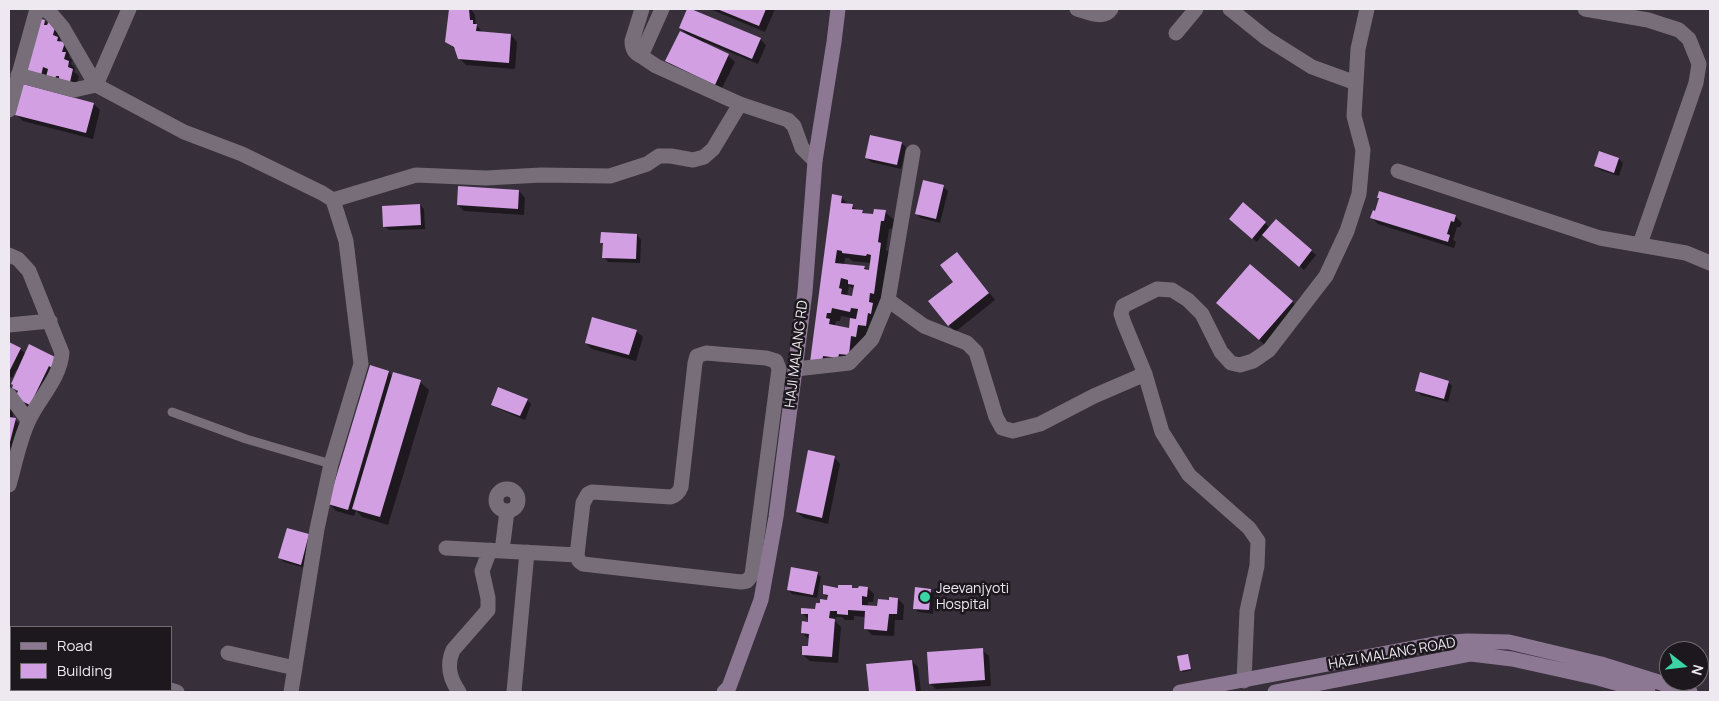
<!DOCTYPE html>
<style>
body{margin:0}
#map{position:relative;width:1719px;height:701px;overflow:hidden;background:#372f3a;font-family:Manrope,sans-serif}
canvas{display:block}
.frame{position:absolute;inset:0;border:10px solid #eee9f0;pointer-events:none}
.legend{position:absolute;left:10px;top:626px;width:162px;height:65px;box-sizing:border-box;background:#1c181d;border:1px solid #706c71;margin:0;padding:6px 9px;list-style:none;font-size:15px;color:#eee9f0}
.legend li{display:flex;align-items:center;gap:10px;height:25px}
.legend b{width:25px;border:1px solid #706c71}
.north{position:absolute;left:1659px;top:641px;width:50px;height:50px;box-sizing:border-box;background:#1c181d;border:1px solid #706c71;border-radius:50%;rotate:106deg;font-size:14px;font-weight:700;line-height:20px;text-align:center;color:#eee9f0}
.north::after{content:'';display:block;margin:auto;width:18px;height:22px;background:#3bd4a4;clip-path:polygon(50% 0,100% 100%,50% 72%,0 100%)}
</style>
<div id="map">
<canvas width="1719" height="701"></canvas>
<div class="frame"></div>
<ul class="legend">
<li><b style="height:6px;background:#8d7894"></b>Road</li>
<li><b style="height:14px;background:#d19fe2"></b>Building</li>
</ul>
<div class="north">N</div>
</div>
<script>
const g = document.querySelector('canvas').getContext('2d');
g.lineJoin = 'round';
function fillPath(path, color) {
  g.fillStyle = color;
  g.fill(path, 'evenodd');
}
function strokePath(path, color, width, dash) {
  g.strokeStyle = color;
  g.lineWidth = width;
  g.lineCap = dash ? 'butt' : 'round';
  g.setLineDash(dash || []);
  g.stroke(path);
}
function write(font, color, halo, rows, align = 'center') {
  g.font = font + ' Manrope,sans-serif';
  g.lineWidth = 5;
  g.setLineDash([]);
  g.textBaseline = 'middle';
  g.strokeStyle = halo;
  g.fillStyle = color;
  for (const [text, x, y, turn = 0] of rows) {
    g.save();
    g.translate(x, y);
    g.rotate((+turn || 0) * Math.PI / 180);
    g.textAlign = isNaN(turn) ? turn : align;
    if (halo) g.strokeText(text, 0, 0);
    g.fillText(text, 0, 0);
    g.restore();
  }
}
const shadow = new Path2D(`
 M450,9H471L475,15L476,25L483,32L511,35L517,42L515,69L466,65L459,58L456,50L447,42Z
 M688,9L760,39L766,45L758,64L706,42L705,44L728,56L735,62L721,90L673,67L667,61L688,35L680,28Z
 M710,9H775L765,32Z
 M45,21L49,25L62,30L60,40L71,50L69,57L72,60L71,64L75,68L74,72L79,76L76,88L31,77Z
 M24,86L94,104L100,110L93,139L23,121L16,114Z
 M901,143L906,147L901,169L871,162L867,158Z
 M1619,159L1623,163L1619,176L1600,170L1596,166Z
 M943,187L948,191L940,223L921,218L917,214Z
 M519,191L525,198L524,215L464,211L458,205Z
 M841,197L849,205L865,214L874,215L885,212L894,220L892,229H889L886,250L889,252L883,302L879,301L875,334L866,333L865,344L857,363L811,361ZM845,258H849L852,261L871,263L870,271L864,267L844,265ZM849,286L854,289L853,297L847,295ZM841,316L852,318L850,329L837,327L835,325L836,321H840Z
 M1378,197L1455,216L1462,223L1460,227H1457L1453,240L1456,242L1454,248L1378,224L1372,218L1376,212L1380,199Z
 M1244,204L1270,228L1276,221L1316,255L1304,270L1263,234L1257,242L1235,223Z
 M420,205L424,209L425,229L389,230L384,226Z
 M637,235L641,240L640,263L608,262L604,257V245L601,242Z
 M963,260L995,300L955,332L949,325Z
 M1250,265L1299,308L1266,346L1224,309Z
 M636,331L643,337L636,361L592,349L586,343Z
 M9,343L20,349L26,354L56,359L36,411L23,405L19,393L13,388L18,371L16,370L12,378L9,376Z
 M388,372L393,377L420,382L429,390L388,525L362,517L356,510L354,516L336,511L330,504Z
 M1448,382L1452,386L1448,402L1421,395L1417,391Z
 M9,399L14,411L12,419L15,420L24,428L19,449L9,447Z
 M527,400L531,404L525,420L497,408L492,404Z
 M834,457L840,464L828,524L804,518L797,512Z
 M309,535L305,568L284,562L280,558Z
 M817,573L821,577L817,598L792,594L788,589Z
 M851,587L854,589L868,588L874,594L873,602H868V607H879L898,599L904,605L903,620H895L894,636L872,635L865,628L866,617L854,616V620H845L842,617H836L835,621L841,627L838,663L810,661L803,655L809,647V639L802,633L809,620L802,613L816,610L828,601L829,598L824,594Z
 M930,590L935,594L933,614L918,612L914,608Z
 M982,650L989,656L991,686L936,689L930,683Z
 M1187,655L1192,670L1183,672L1181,670Z
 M912,661L918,667L921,692H871L868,666Z`);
const building = new Path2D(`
 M449,9H469L470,20H473V24H477L476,31L511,34L509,63L458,59L454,47L445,42Z
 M687,9H691L761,38L752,59L679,28Z
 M717,9H766L759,26Z
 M37,18L45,20L44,25H47L49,21L56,23L53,35L58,37L57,41L65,42L62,52H66L64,59L69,61L68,67L73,69L70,82L59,79V76H56L55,79L46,77L48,69L43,67L41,76L23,71Z
 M680,31L729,54L715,85L665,61Z
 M23,84L94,103L86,133L15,115Z
 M870,135L902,142L897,165L865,158Z
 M1599,151L1619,158L1614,173L1594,166Z
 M923,180L944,185L936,219L915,214Z
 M458,186L519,190L518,209L457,205Z
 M1379,191L1456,215L1454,222L1451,221L1447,234L1450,235L1448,242L1370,218L1373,210L1375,211L1379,198H1377Z
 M832,194L842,196L841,203L853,204L852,209L863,210L862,213L873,214L874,209L886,210L884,221H881L878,242L881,243L874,294L870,293L869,302L873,303L871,314L868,313L866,326L858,325L856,337L851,336L849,355L839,354L838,358L823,356L822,363L810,362ZM837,250L842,251V253L866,256L867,254L871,255L869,270L864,269L865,266L835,263ZM841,278L848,280V284L854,285L852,296L841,294L842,289L839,288ZM832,308L850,312L851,308L858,309L856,319L850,318L849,328L829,324L830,319L826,318L827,313H831Z
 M1243,202L1266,222L1252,239L1229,219Z
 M420,204L421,225L383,227L382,206Z
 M1276,219L1312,250L1299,267L1262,235Z
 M601,232L637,234L636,259L602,258L603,243H600Z
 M957,252L989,293L948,326L928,301L953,282L940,265Z
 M1250,264L1293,301L1259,340L1216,303Z
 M592,317L637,330L629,355L585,343Z
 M9,342L21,348L9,372Z
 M29,344L57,358L52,368L49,366L30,405L15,398L18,391L12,388L13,385L11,384Z
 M370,365L389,371L348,510L328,504Z
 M393,372L421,380L380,517L352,509Z
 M1420,372L1449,381L1444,399L1415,391Z
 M498,387L528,399L520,416L491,405Z
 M9,417L16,418L10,442L9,441Z
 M808,450L835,456L822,518L796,512Z
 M287,528L309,534L301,565L278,558Z
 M791,567L818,572L813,595L787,590Z
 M823,585L838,588V585H852V588H858L859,586L868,587L867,597L862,596V605L877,606L878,599L889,600V597L898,598L897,614H889L887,631L864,629L865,611L848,610V615L837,614V611H830L829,618L835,619L832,657L802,655V646H808L809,634L801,633L802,621L808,622V614H801V608L815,609L816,603H820V599L827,600L828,595L823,594Z
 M915,587L931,589L929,610L913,609Z
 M983,648L985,680L929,684L927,652Z
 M1188,654L1191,669L1180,671L1177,656Z
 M912,660L916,692H869L866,664Z`);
const lane = new Path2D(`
 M172,412L246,439L331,464`);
const street = new Path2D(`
 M44,9L51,14L63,28L96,85L184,132L242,154L322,193L333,200L346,241L361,364L331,464L317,529L291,692
 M662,9L641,56L656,66L740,104L788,120L794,126L802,148L815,161
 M1077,9C1088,12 1104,20 1111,9
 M1230,9L1266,38L1312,67L1356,83
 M1585,9L1648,20L1679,30L1689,39L1699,64L1696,83L1640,244
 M1176,33L1196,9
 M641,56C634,53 632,49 632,41L642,9
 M18,75L74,90L96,85L129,9
 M9,110L37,9
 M1398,171L1600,238L1686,253L1710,263
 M333,200L416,175L486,178L541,175L610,176L647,164L659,156H671L693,160L704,157L713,149L740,104
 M9,255L18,259L29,271L62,353C60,379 38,399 28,422C19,442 15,464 9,485
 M888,300L913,152
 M9,325L50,321
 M706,353L766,358L776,361L779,369L752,575L747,581L741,582L583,564L579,561L577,555L583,503L588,494L592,492L671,497C677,495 679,492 681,487L695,363L697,356Z
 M796,369L849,363L872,339L888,300L924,326L967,343L976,352L996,417L1002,428L1013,431L1040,424L1094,396L1145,374L1162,432L1189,475L1249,528L1258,541L1257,566L1247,611L1244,681
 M1145,374L1124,323L1121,314L1123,306L1157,289L1172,290L1188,300L1202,314L1221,352L1231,363L1240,365L1253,361L1269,350L1326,276L1347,231L1359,194L1363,150L1354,116L1358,49L1367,9
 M9,395L28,420
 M496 500a11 11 0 1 1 22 0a11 11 0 1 1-22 0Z
 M446,548L577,555
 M502,551L507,511
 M9,647L11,648
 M228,653L295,668
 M171,690L177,692
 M107,692L108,690
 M459,692C450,679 446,666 453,650L488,610V598L482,571L490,550
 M514,692L527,552`);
const secondary = new Path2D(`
 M724,692L729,687L761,600L776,517L805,292L815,161L834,42L838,9
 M1180,692L1439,643L1467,641L1509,642L1601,664L1690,692
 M1275,692L1471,654L1512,659L1598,678L1648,692`);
const markers = [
 [925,597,6,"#3bd4a4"]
];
const streetNames = [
 ["HAJI MALANG RD",797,354,-83],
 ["HAZI MALANG ROAD",1392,654,-10]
];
const poiNames = [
 ["Jeevanjyoti",936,589],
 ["Hospital",936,605]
];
fillPath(shadow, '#0007');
fillPath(building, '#d19fe2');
strokePath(lane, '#776e7a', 9);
strokePath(street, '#776e7a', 15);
strokePath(secondary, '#8d7894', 15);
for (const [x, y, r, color] of markers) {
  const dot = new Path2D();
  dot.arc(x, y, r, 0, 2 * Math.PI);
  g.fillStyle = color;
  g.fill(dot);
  strokePath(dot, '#1c181d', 2);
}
write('14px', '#eee9f0', '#1c181d', streetNames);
write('14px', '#eee9f0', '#1c181d', poiNames, 'left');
</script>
